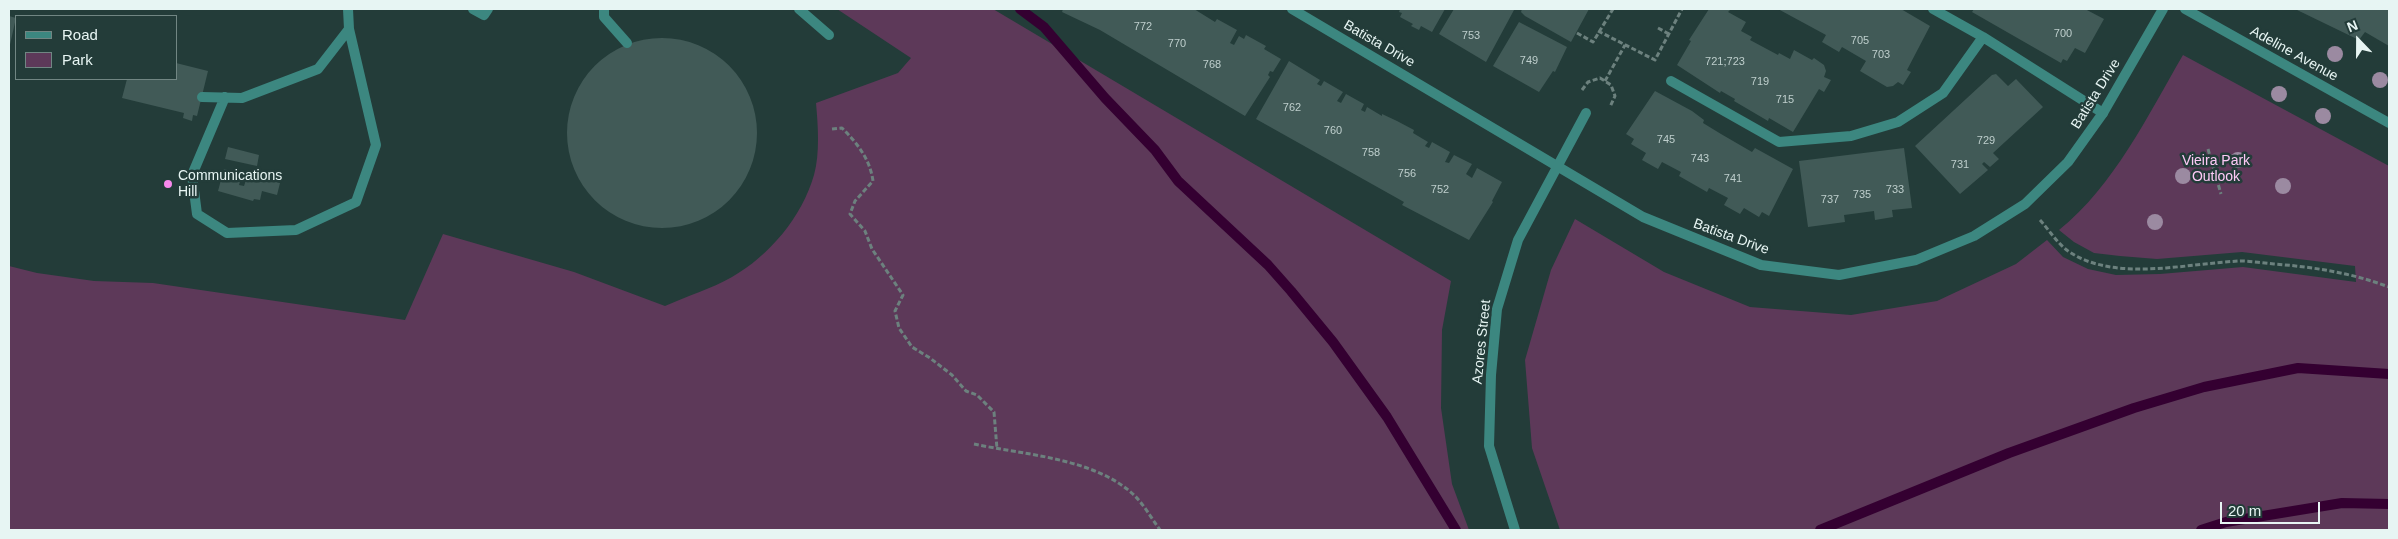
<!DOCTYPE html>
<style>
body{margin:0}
#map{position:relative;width:2398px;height:539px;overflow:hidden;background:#233c39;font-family:Arial,sans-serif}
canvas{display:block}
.frame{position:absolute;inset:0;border:10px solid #e7f5f3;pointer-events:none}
.legend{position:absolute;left:15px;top:15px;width:162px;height:65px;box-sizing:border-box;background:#233c39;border:1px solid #718683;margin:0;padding:6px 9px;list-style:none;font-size:15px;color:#e7f5f3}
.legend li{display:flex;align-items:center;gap:10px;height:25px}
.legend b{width:25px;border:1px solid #718683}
.north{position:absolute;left:2333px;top:15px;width:50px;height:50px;-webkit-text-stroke:4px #233c39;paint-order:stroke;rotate:338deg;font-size:14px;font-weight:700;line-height:20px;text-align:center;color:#e7f5f3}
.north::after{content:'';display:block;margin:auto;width:18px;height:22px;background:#e7f5f3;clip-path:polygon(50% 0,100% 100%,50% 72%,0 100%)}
.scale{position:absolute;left:2220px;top:502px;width:100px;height:22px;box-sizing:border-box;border:2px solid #e7f5f3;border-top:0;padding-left:6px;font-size:15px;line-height:18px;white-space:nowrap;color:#e7f5f3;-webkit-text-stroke:4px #233c39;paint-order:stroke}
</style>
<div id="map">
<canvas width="2398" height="539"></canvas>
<div class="frame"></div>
<ul class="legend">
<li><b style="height:6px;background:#3c8780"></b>Road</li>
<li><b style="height:14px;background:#5d3959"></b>Park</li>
</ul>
<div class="north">N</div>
<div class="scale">20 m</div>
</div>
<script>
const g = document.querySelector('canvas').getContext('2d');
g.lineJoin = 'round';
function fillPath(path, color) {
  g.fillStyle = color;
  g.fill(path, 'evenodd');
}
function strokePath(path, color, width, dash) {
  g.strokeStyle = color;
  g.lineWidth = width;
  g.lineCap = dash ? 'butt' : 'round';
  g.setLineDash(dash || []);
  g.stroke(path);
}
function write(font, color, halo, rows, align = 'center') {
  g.font = font + ' Arial,sans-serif';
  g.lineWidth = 5;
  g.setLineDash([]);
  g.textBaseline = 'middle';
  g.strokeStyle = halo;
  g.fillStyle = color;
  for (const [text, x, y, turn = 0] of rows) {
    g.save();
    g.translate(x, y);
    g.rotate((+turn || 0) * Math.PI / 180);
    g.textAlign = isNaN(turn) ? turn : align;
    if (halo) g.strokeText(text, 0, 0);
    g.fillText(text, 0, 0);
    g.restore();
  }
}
const green = new Path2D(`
 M837,9H993L1451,281L1442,330L1441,408L1452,484L1469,530H9V266L37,273L94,281L153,283L405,320L443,234L574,272L665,306C687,296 711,289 732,277C769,256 802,217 814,175C820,153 818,126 816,103L898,73L911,58Z
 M2183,55L2389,166V530H1560L1532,448L1525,360L1551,270L1575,219L1664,272L1750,307L1851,315L1937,301L2016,264L2047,240L2063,257L2088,269L2116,275L2160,274L2243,267L2356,282L2355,266L2242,252L2157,259L2120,256L2094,253L2074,242L2059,230C2114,186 2148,115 2183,55Z`);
const stream = new Path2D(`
 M1020,9L1044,27L1105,98L1155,150L1178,181L1268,265L1291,291L1333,342L1387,417L1456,530
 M1820,530L2009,453L2134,408L2204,387L2298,368L2389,374
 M2201,530L2226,522L2342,503L2389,504`);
const building = new Path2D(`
 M1063,9H1194L1215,22L1217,19L1237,30L1230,43L1234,45L1239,36L1244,39L1246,35L1266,46L1264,49L1281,59L1273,72L1270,71L1268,75L1270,77L1245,116L1100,30L1062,12Z
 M1400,9H1445L1432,32L1421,26L1419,30L1411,26L1413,24L1400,17L1402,13L1399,12Z
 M1454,9L1514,10L1486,62L1439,34Z
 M1522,9H1589L1571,42L1525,16L1521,12Z
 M1709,9L1730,10L1728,12L1746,22L1741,31L1752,37L1750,40L1778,55L1779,53L1790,59L1794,50L1812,60L1814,58L1824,65L1826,71L1824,77L1831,80L1824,92L1819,89L1793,132L1769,118L1768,121L1734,101L1735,99L1721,91L1720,93L1677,65L1691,41L1689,40Z
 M1778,9H1901L1930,26L1907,70L1911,72L1903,85L1898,82L1893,86L1887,87L1860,71L1866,61L1842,47L1839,52L1822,42L1826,35Z
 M1974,9H2085L2104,19L2085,53L2075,48L2067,61L2063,59L2061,63L1972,12Z
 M2295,9H2389V46L2365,32L2359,40Z
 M9,16L16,18L9,49Z
 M1519,22L1567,47L1555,72L1553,71L1539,92L1493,66Z
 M567 133a95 95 0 1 1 190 0a95 95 0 1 1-190 0Z
 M1289,61L1320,80L1317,84L1321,86L1324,81L1343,92L1337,101L1341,103L1346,94L1364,104L1361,110L1365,112L1367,107L1382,116V114L1397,121L1414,130L1413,133L1428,142L1425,146L1429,148L1432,142L1450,152L1445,162L1449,163L1454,155L1472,164L1466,174L1472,178L1477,168L1502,182L1492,201L1493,202L1469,240L1402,205L1404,202L1256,119Z
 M176,63L208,71L197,116L193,115L192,121L183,118L184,113L122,98L127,79H176Z
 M1996,74L2008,86L2016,79L2043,107L1993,153L1999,159L1990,167L1984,162L1982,164L1988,170L1960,194L1915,146L1992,75Z
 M1655,91L1692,111L1704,120L1703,123L1721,134L1752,152L1755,148L1793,169L1769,216L1762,212L1759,217L1744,208L1740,214L1724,205L1728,198L1709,188L1707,192L1679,176L1681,172L1662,162L1658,169L1642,160L1646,153L1631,144L1634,139L1626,134Z
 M228,147L259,155L257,166L225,159Z
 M1904,148L1912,208L1892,210L1893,217L1875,220L1874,211L1844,215L1845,222L1808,227L1799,161Z
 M224,169L242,174L239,185L244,186L248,174L280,183L277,195L262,191L260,200L254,199L253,201L218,191Z`);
const path = new Path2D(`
 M1658,28L1669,34
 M1598,31L1655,60L1682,9
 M1577,33L1593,42L1613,9
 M1605,81L1625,45
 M1582,90L1588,82L1600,78L1611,85L1615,96L1610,107
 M832,129L842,128C857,143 870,159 873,181L855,201L850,214L865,231L872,249L903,295L895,311L899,328L912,347L930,358L952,375L966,391L977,395L994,412L997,449
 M2208,149L2221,194
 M2040,220C2049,230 2058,244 2068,251C2114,283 2188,263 2240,261C2251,261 2263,263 2274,264C2314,267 2352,273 2389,287
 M974,444C1025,455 1096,458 1135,496C1144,505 1152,519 1160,530`);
const lane = new Path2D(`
 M473,9L484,15L488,9
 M604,9V17L627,43
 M799,9L829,35
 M1933,9L1983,37
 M1671,81L1779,142L1851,136L1898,122L1943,93L1983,37L2103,113
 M202,97L242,98L318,69L349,29L348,9
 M225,97L192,175L197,214L227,233L296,230L356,202L376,145L349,29`);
const street = new Path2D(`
 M1292,9L1643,217L1761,265L1839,275L1916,260L1974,236L2025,204L2068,162L2103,113L2163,9
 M2185,9L2389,123
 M1515,530L1489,446L1491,375L1497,309L1518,240L1586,113`);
const trees = [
 [2335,54],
 [2380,80],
 [2279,94],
 [2323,116],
 [2238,160],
 [2183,176],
 [2283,186],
 [2155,222]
];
const markers = [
 [168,184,5,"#f788ec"]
];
const numberNames = [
 ["772",1143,27],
 ["700",2063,34],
 ["753",1471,36],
 ["705",1860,41],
 ["770",1177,44],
 ["703",1881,55],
 ["749",1529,61],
 ["721;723",1725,62],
 ["768",1212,65],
 ["719",1760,82],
 ["715",1785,100],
 ["762",1292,108],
 ["760",1333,131],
 ["745",1666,140],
 ["729",1986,141],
 ["758",1371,153],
 ["743",1700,159],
 ["731",1960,165],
 ["756",1407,174],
 ["741",1733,179],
 ["752",1440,190],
 ["733",1895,190],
 ["735",1862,195],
 ["737",1830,200]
];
const streetNames = [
 ["Batista Drive",1379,44,30],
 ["Adeline Avenue",2294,54,29],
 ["Batista Drive",2096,94,-58],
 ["Batista Drive",1731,237,20],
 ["Azores Street",1482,342,-84]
];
const parkNames = [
 ["Vieira Park",2216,161],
 ["Outlook",2216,177]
];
const poiNames = [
 ["Communications",178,176],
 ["Hill",178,192]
];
fillPath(green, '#5d3959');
strokePath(stream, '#340031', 10);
fillPath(building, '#415a57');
strokePath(path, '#6c817e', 3, [5, 2.5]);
strokePath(lane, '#3c8780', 10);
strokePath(street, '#3c8780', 10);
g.fillStyle = '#9b8aa1';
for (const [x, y] of trees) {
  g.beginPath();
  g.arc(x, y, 8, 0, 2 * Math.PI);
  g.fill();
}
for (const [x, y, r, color] of markers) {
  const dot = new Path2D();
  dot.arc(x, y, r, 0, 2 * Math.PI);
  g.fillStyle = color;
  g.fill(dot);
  strokePath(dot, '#233c39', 2);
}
write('11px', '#bececc', null, numberNames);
write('14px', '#e7f5f3', '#233c39', streetNames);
write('14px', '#fdc9f6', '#233c39', parkNames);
write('14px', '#e7f5f3', '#233c39', poiNames, 'left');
</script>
